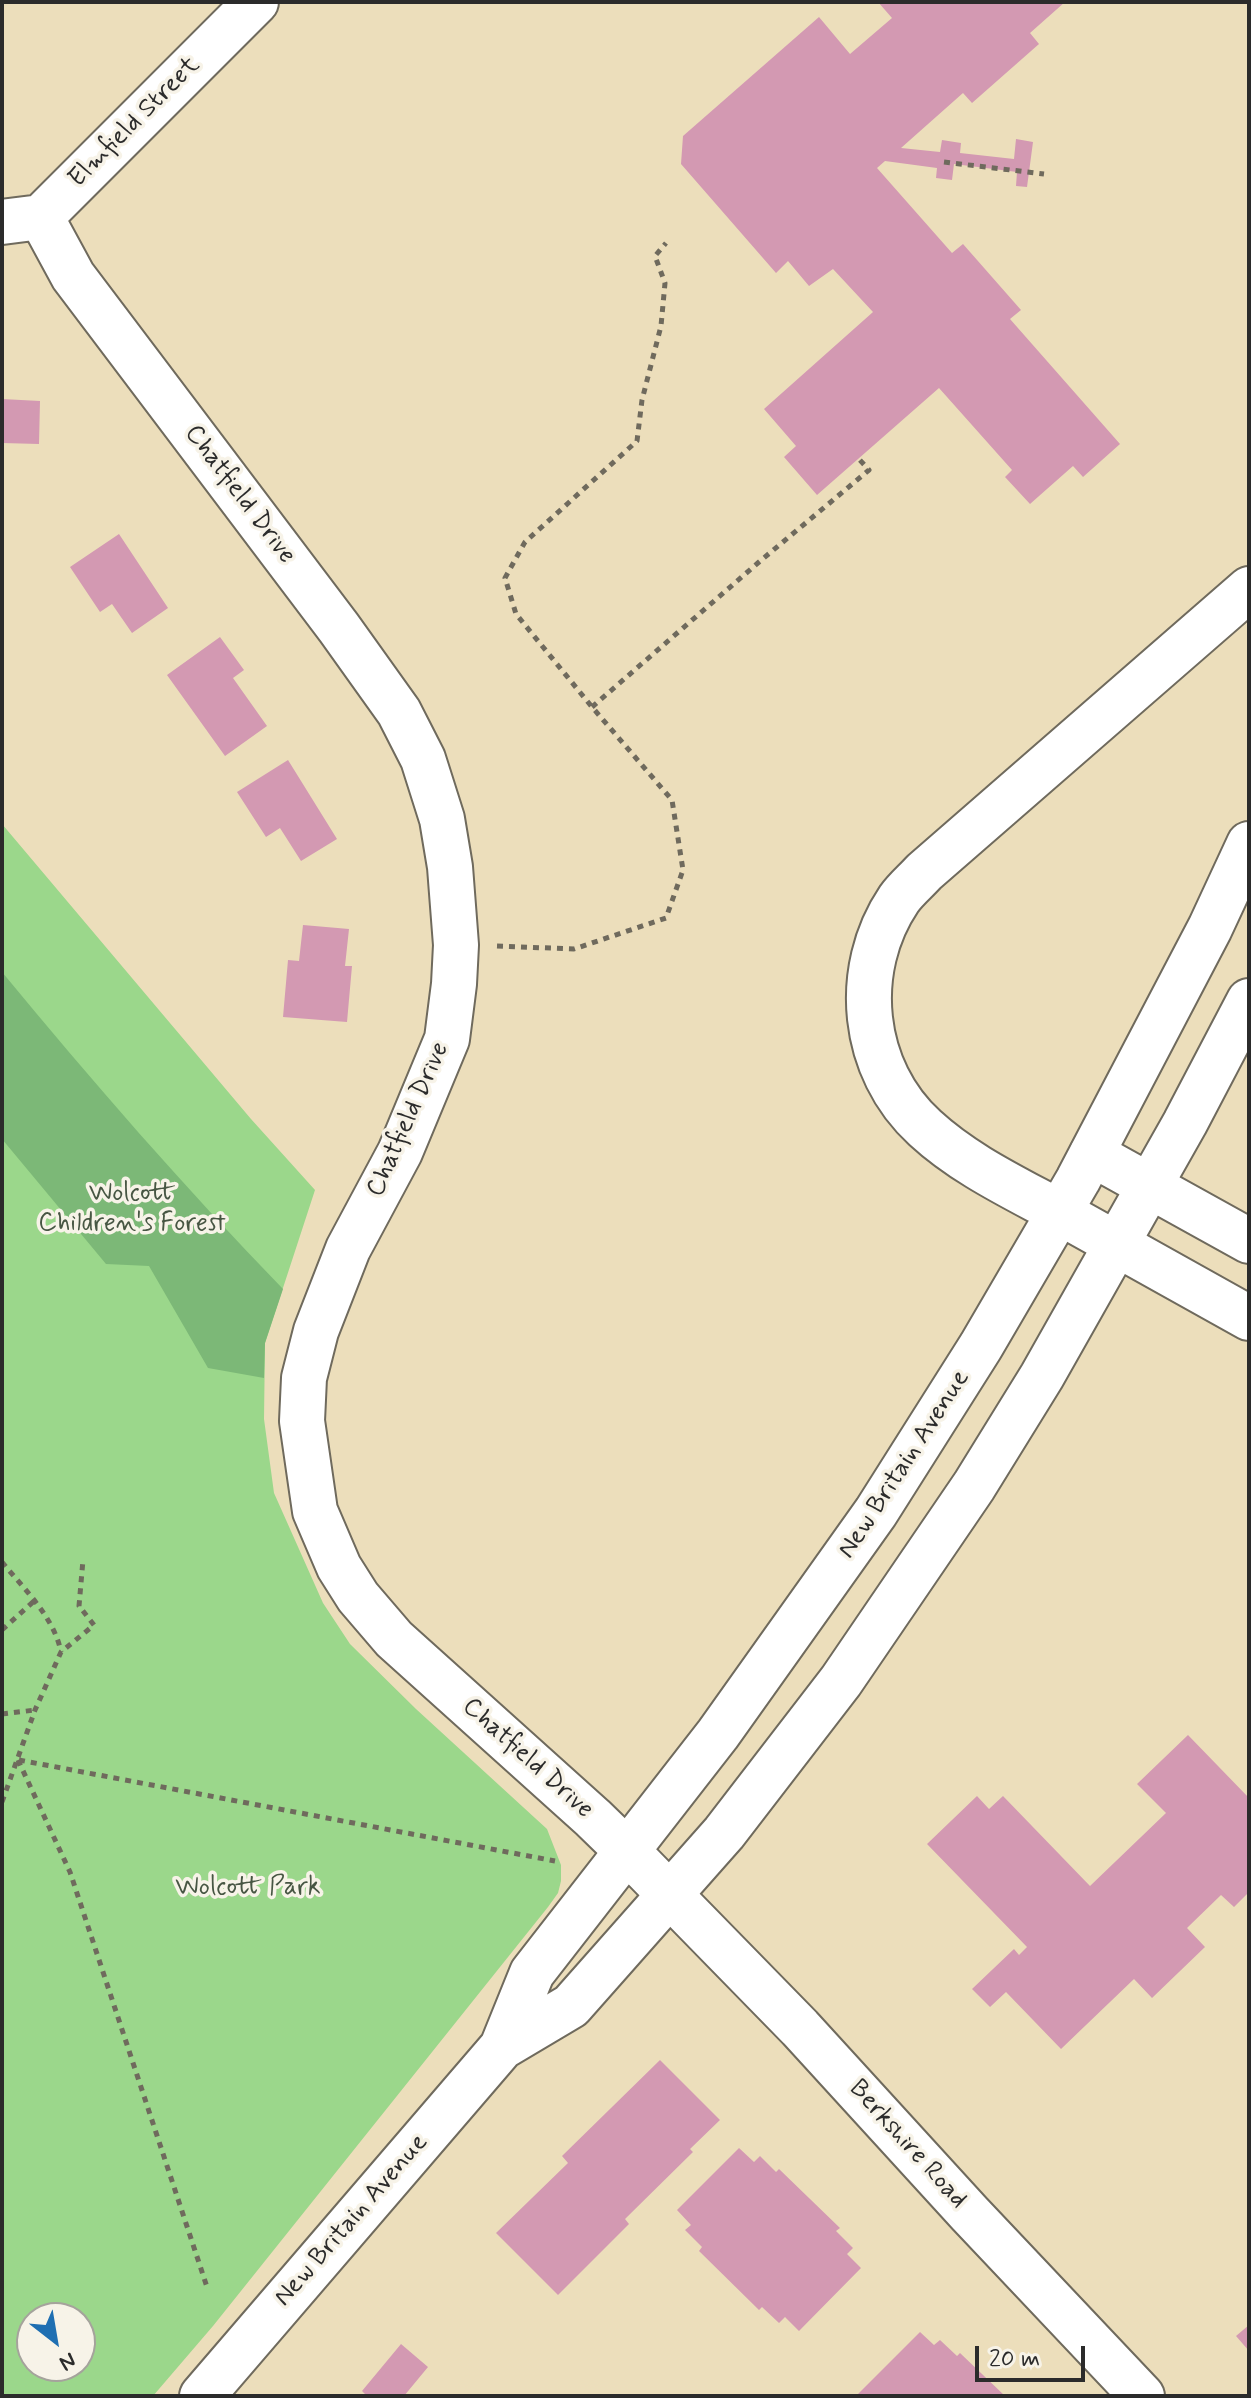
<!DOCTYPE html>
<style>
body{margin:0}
#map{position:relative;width:1251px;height:2398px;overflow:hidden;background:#ecdebb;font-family:Mynerve,sans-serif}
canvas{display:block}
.frame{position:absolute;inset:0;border:4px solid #2b2b2b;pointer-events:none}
.north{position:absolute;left:16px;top:2302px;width:80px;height:80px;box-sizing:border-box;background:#f7f3e8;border:2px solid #a5a39c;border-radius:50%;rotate:149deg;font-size:22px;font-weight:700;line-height:32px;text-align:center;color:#2b2b2b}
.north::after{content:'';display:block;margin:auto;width:28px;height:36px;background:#1f6fb2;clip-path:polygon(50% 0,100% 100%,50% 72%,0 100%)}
.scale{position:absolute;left:975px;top:2346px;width:110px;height:36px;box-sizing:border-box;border:4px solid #2b2b2b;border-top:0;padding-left:10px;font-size:24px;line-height:28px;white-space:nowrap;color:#2b2b2b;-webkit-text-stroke:6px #f7f3e8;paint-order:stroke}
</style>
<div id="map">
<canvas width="1251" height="2398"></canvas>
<div class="frame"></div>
<div class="north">N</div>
<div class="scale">20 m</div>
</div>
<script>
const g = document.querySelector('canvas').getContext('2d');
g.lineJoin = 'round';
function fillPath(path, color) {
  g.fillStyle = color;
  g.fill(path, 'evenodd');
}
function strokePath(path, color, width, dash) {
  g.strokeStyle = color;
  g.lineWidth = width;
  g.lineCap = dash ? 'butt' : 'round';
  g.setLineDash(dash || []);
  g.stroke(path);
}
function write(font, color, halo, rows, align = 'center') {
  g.font = font + ' Mynerve,sans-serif';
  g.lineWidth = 7;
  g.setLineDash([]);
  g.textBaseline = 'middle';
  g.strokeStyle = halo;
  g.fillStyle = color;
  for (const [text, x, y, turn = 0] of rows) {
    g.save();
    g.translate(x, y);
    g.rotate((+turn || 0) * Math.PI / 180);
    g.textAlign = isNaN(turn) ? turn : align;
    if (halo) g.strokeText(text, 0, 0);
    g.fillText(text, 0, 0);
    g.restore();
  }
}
const green = new Path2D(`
 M2,824L251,1119L315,1190L265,1343L264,1419L274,1493L323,1603L350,1644L416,1709L547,1829L561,1865V1881L558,1893L548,1907L213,2326L153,2396H2ZM32,2318H80V2366H32Z`);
const forest = new Path2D(`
 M2,972C92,1081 184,1187 283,1289L265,1343L264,1378L208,1368L149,1266L106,1264L2,1139Z`);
const building = new Path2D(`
 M878,2H1065L1030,33L1039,44L972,103L963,93L901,148L940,152L942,140L961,143L960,153L1014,159L1016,139L1033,142L1027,187L1016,186L1017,172L954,164L952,180L936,178L937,168L885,161L877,168L952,253L963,244L1021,310L1010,319L1120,444L1083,477L1073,466L1030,504L1005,477L1012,470L939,388L817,495L784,457L796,446L764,409L873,312L833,269L809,286L788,261L776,273L681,164L683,136L819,17L850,54L892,18Z
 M2,399L40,401L39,444L2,443Z
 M119,534L168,608L132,633L112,604L100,612L70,567Z
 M220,637L244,670L233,678L267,726L225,756L167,675Z
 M288,760L337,839L301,861L280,828L266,837L237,792Z
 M303,925L349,929L345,966H352L347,1022L283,1017L288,960L299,961Z
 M1188,1735L1249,1798V1892L1234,1907L1221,1895L1187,1928L1205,1947L1152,1998L1134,1979L1061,2049L1006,1992L990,2007L972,1989L1014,1949L1019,1955L1027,1947L927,1844L977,1796L989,1809L1003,1796L1090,1886L1166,1813L1137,1784Z
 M660,2060L720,2120L690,2149L693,2152L625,2219L629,2224L558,2295L496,2233L568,2163L562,2156Z
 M739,2148L754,2162L760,2156L776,2172L779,2169L840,2228L836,2231L853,2248L847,2254L861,2268L799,2331L785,2317L779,2323L762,2307L759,2310L699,2251L702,2247L685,2230L691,2225L677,2210Z
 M1249,2325V2351L1236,2336Z
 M920,2332L934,2345L940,2340L957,2356L960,2353L1005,2396H860L858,2394Z
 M401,2344L428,2367L404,2396H367L362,2391Z`);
const path = new Path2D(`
 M944,162L1044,174
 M592,707L759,562L869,470L859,459
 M497,946L574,949L666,918L683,870L672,800L592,707L516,614L505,578L525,542L637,441L642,400L661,326L665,283L655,256L666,243
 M2,1562C24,1589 54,1617 61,1652
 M2,1630L34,1601
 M2,1714L35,1710
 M18,1760L70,1872L207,2287
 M19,1760L555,1861
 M2,1802L35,1710L61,1652L94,1625L79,1606L83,1560`);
const minor = new Path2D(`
 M41,217L73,276L339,628L399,712L423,759L442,819L450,867L456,945L454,984L447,1039L400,1152L348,1249L316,1331L304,1378L302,1421L315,1511L339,1567L358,1597L394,1639L593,1818L628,1852L800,2028L969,2213L1142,2396
 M2,222L41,217L256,2`);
const major = new Path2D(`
 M1059,1212C1013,1187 964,1164 925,1128C861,1070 851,970 899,899C906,889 916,881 924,872L1249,589
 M502,2047L571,2006L724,1833L841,1681L974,1486L1042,1376L1185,1123L1249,1001
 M202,2396L502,2047L532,1973L718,1734L876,1512L981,1346L1078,1180L1210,928L1249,844`);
const highway = new Path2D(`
 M1092,1154L1249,1241
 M1059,1212L1249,1318`);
const streetNames = [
 ["Elmfield Street",135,123,-45],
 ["Chatfield Drive",239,495,53],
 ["Chatfield Drive",409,1120,-66],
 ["New Britain Avenue",905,1465,-57],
 ["Chatfield Drive",527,1759,42],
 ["Berkshire Road",907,2145,48],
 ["New Britain Avenue",352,2221,-49]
];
const parkNames = [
 ["Wolcott",132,1195],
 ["Children's Forest",132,1225],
 ["Wolcott Park",248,1889]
];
fillPath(green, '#9bd78b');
fillPath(forest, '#7cb877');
fillPath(building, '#d399b2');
strokePath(minor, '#6f6a5d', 48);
strokePath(major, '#6f6a5d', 48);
strokePath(highway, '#6f6a5d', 48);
strokePath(path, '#6f6a5d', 5, [6, 6]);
strokePath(minor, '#fff', 44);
strokePath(major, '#fff', 44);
strokePath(highway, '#fff', 44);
write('26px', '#2b2b2b', '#f7f3e8', streetNames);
write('26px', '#475643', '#f7f3e8', parkNames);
</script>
